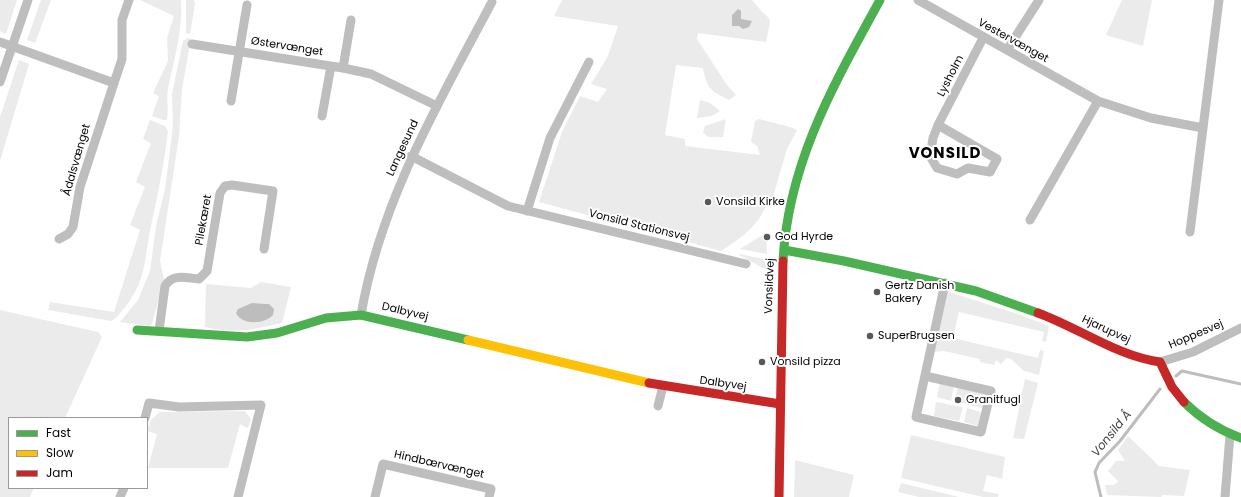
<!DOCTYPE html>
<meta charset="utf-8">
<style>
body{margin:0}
#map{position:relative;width:1241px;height:497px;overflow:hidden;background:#fff;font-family:Poppins,sans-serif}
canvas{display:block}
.legend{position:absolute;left:8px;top:417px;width:140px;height:72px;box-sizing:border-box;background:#fff;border:1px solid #999;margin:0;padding:5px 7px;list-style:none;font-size:12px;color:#000}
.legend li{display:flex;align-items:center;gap:8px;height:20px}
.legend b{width:20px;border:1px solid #999}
</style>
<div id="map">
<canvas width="1241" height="497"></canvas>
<ul class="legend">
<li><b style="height:5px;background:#4caf50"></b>Fast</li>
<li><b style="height:5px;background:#ffc107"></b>Slow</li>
<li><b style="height:5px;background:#c62828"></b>Jam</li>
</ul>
</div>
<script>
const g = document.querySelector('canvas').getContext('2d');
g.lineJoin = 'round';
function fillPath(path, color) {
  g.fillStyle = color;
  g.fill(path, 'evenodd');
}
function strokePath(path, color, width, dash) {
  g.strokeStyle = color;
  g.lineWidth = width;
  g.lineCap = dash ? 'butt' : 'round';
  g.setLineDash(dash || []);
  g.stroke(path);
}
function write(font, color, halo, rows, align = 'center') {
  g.font = font + ' Poppins,sans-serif';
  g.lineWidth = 4;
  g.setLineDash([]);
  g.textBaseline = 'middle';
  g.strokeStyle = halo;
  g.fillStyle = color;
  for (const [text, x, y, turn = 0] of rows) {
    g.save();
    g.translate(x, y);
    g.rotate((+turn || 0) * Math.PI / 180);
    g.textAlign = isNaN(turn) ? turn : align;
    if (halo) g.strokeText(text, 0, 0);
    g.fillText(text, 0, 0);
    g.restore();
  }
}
const green = new Path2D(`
 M0,0H17L6,34L0,31Z
 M41,0H51L35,43L27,40Z
 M140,0H181C183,30 174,60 168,89C166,99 169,109 167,120H163L152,116L159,96L153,93L168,61L167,38L174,16Z
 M186,0H194L195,4L190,34L186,33Z
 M562,0H752L763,13L769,18L770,23L766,42L698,33L697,39L727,85L736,95L729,100C710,90 707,89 703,68L676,65L665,135L685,139V146L760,155L757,146L751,142L755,121L759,119L790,127L797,130L787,149L772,200H767C763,223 741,238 721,251L539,202L562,132L580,96L598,102L607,89L591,84L608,56L618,26L554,16Z
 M1122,0H1152L1143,46L1106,35Z
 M187,38L191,39L182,89L179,136L160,261L164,279L152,324L149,326L120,322L138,300L150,271L156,226L165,189L173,126L172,94L183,41Z
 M19,60L29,64L0,161V117Z
 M700,100L710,103L720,111L712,116L697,118Z
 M726,119L723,137H708L703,132L705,126Z
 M150,120L165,126L168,131C164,165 157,198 150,231C144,262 146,279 126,306C121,312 117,318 111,321L48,310L50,302L114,312L140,230L130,225L145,187L136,182L151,143L143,139Z
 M766,233L767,254L740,249Z
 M739,254L769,260L767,270L739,255Z
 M261,282L291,287L282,323C251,330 236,334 205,327L206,284L251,288ZM257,303L269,304L247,321Z
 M946,291L1018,314L1049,326L1046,342L1042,341L1044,332L959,312L953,338L1038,358L1040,350L1044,351L1039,375L1024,371L1011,359L1006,358L1001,364L996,360L994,365L980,362V359L944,351L933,352Z
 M0,310L98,332L102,337L65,418H9V488H34L30,497H0Z
 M1025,379L1038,383L1024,439L1013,438Z
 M940,382L954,386L951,401L937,397Z
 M958,388L985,394L982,408L954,401Z
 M936,402L963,407L959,421L934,416Z
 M967,408L981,412L978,426L964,422Z
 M245,411L251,419L248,428L240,424L228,468H148L157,434L147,431L151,420L160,412Z
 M911,435L1005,457L1002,479L987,475L983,491L999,494L998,497H983L901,478Z
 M1128,436L1159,466L1190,470L1184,496L1163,495L1161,497L1107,495L1105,485H1114L1118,481L1108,471L1116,461H1125L1118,450Z
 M795,460L854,475L849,497H794Z
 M901,483L959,497H919L898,492Z`);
const water = new Path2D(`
 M738,9L741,11V19L752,21L749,27L743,29L739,26H732V15Z
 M252,303L269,304L274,309L273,315C265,324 242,326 236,313L238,309Z`);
const stream = new Path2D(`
 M1176,376L1182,371L1241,384
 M1101,497L1095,472L1099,463L1120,441L1160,389`);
const street = new Path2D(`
 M918,0L1098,101L1151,118L1203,128
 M0,42L114,83L122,59V20L129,0
 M192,44L343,68L371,74L437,106
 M1007,50L1039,0
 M343,68L351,20
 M0,82L28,0
 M231,101L247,5
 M322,116L331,66
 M938,125L997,159L990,172L968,168L957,174L937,168L930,156L933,138L938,125L983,38
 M411,156L508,206L746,264
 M527,211L550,138L589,62
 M1030,220L1098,101
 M1190,232L1219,0
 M59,239L68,234L73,227L80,187L114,83
 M361,315C380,202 439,102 492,2
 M159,331L165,286C173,273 186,278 199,279L207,271L220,193L225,186L232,185L273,191L264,249
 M1160,362L1193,352L1241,328
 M925,376L991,391L981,432L916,417L945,283
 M658,406L663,386
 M145,418L149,403L179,407L261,405L238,497
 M120,497L124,488
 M375,497L383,464L491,489L489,497
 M1225,497L1230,435`);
const fast = new Path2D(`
 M784,250L844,261L976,291L1038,313
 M783,261C788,163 834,84 880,0
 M137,330L247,337L277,333L326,318L361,315L468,340
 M1184,402C1201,419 1219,430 1241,438`);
const slow = new Path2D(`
 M468,340L649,383`);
const jam = new Path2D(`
 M1038,313C1079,328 1117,356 1160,362L1172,387L1184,402
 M649,383L780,404
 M779,497L783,261`);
const markers = [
 [708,202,4,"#595959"],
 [767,237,4,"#595959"],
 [877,292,4,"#595959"],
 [870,336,4,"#595959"],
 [762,362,4,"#595959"],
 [958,400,4,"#595959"]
];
const streetNames = [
 ["Vestervænget",1013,41,29],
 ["Østervænget",287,47,9],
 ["Lysholm",951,76,-63],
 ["Langesund",403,148,-65],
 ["Ådalsvænget",77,160,-74],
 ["Pilekæret",204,220,-80],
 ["Vonsild Stationsvej",639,226,14],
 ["Vonsildvej",770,286,-88],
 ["Dalbyvej",405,312,13],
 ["Hjarupvej",1106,330,25],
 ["Hoppesvej",1196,335,-23],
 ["Dalbyvej",723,384,8],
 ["Hindbærvænget",439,465,13]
];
const poiNames = [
 ["Vonsild Kirke",716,202],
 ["God Hyrde",775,237],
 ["Gertz Danish",885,286],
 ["Bakery",885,299],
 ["SuperBrugsen",878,336],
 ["Vonsild pizza",770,362],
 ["Granitfugl",966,400]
];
const waterNames = [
 ["Vonsild Å",1112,434,-51]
];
const districtNames = [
 ["VONSILD",945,154]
];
fillPath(green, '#ebebeb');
fillPath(water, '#bdbdbd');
strokePath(stream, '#bdbdbd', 3);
strokePath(street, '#bebebe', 9);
strokePath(fast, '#4caf50', 9);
strokePath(slow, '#ffc107', 9);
strokePath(jam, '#c62828', 9);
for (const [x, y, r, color] of markers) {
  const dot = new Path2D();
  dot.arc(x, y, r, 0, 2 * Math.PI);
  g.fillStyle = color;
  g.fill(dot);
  strokePath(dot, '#fff', 1.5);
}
write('11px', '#000', '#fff', streetNames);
write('11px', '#000', '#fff', poiNames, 'left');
write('italic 12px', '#424242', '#fff', waterNames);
g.letterSpacing = '1px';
write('bold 15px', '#000', '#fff', districtNames);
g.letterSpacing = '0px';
</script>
